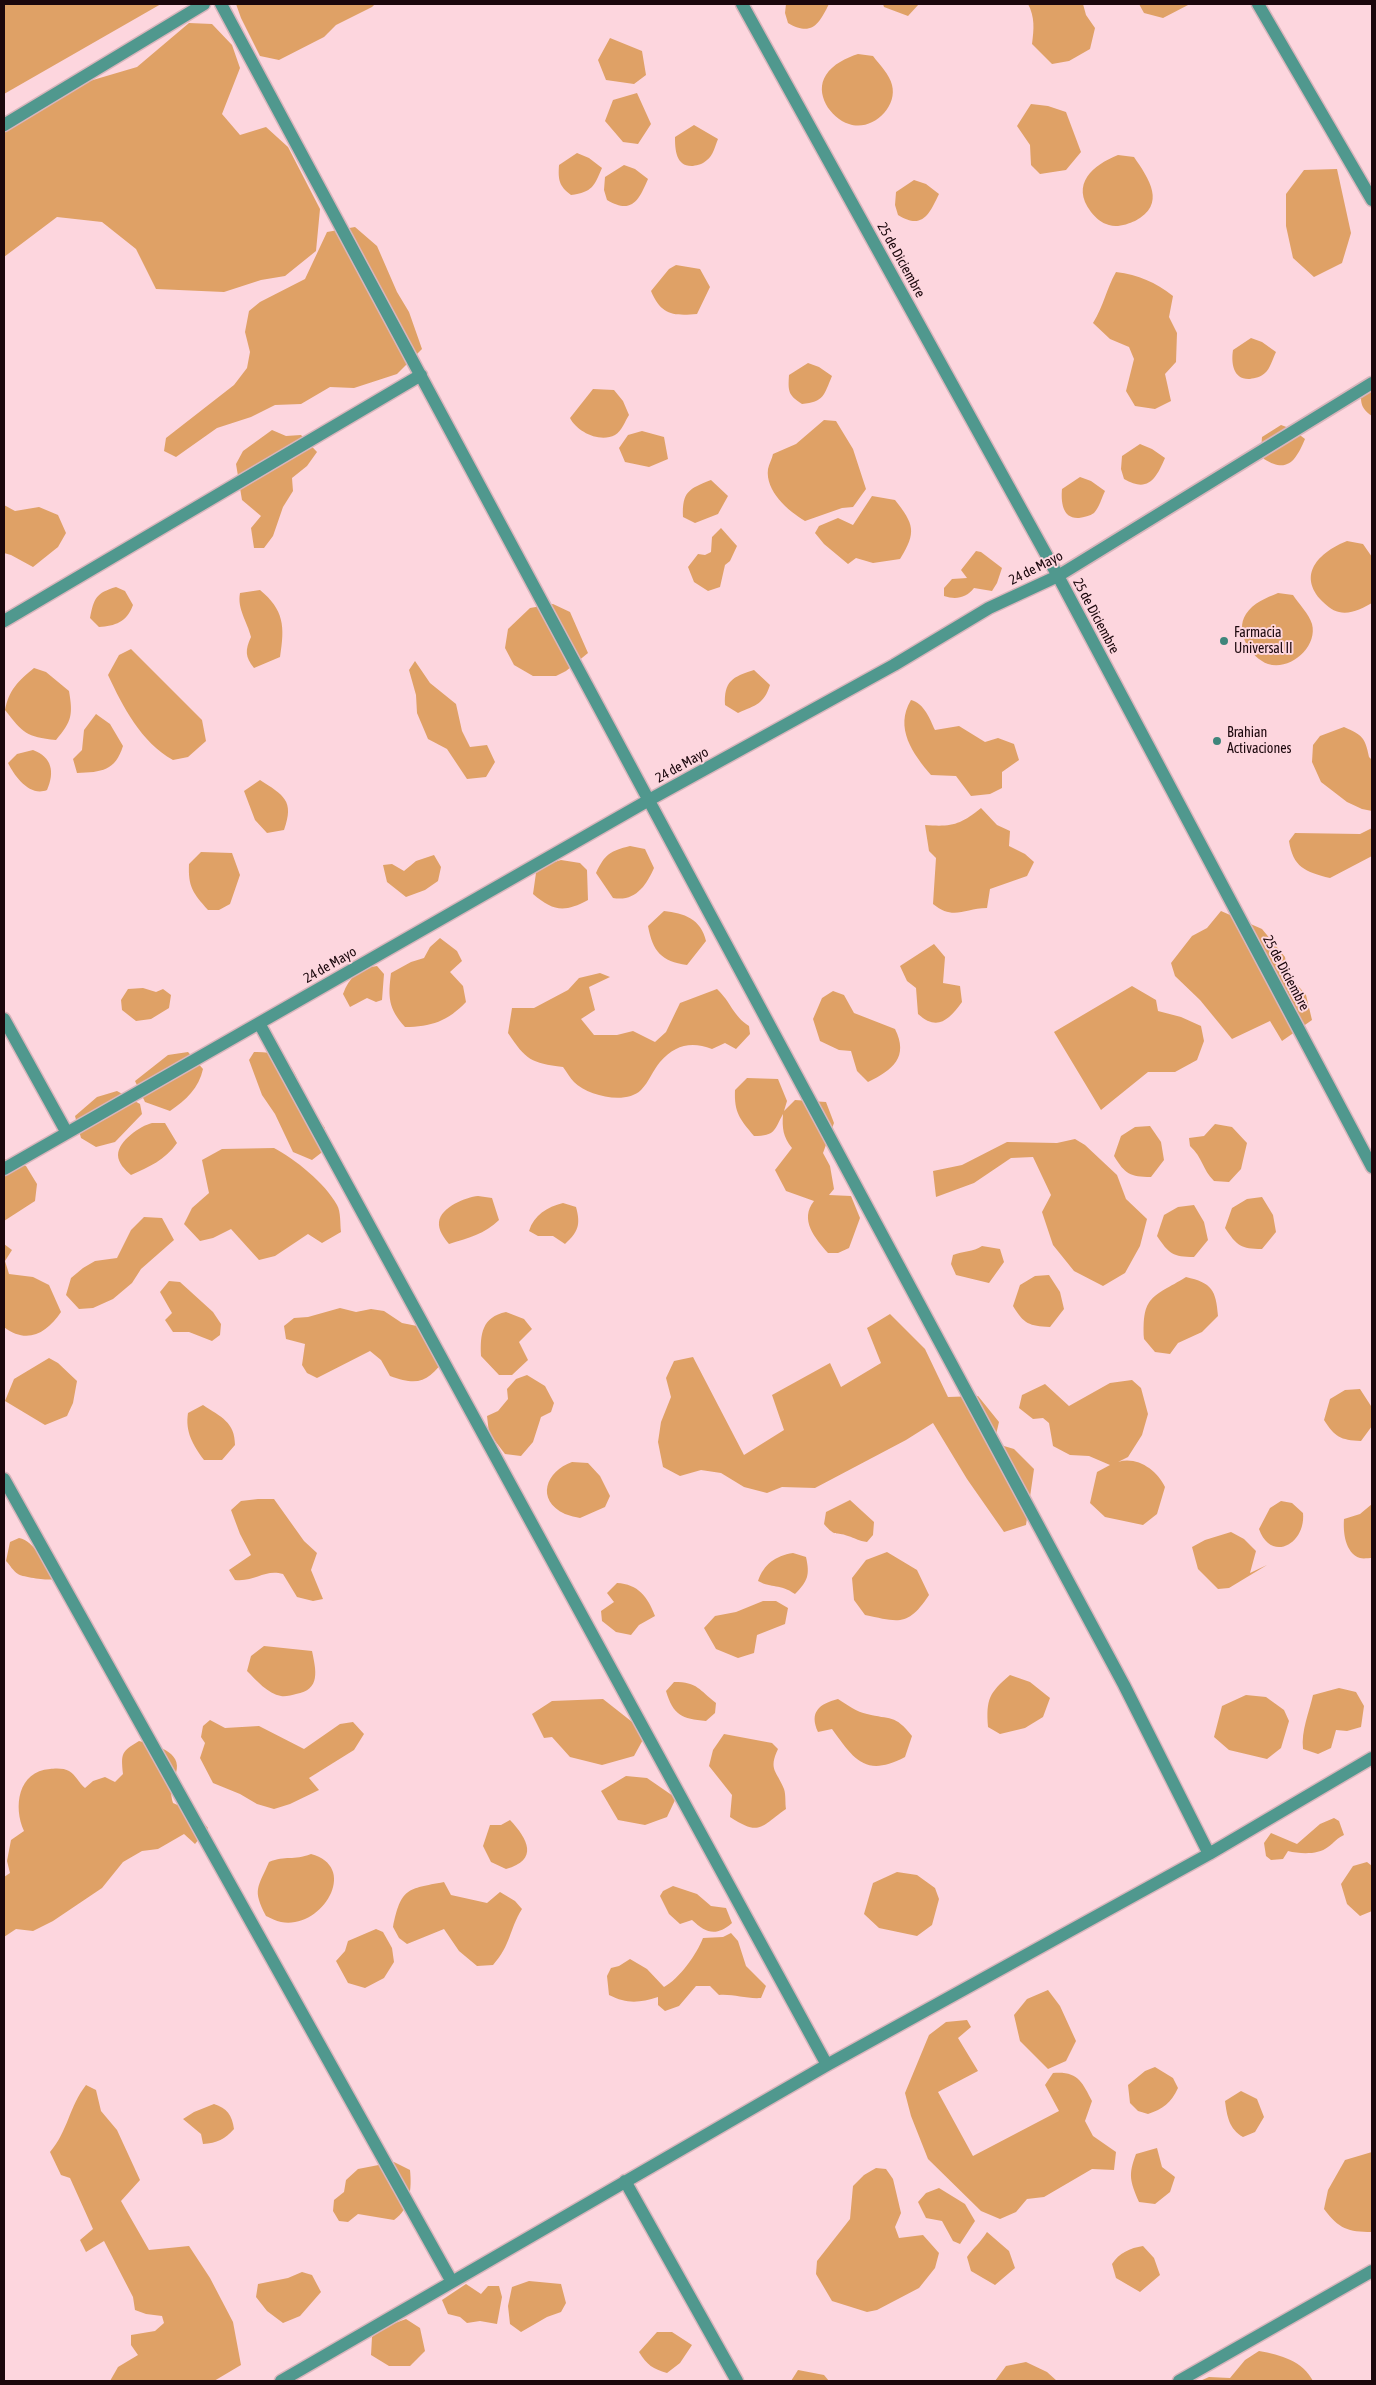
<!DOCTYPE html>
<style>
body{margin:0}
#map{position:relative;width:1376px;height:2385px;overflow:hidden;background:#fdd6de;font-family:"Asap Condensed",sans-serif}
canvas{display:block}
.frame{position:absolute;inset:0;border:5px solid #1b070c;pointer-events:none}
</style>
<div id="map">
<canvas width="1376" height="2385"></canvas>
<div class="frame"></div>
</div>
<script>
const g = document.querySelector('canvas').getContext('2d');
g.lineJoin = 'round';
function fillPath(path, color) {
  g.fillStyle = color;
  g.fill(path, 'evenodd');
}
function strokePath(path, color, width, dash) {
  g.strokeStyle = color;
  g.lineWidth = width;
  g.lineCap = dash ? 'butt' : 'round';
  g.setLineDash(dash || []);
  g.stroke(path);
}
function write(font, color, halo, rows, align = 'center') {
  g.font = font + ' "Asap Condensed",sans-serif';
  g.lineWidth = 4;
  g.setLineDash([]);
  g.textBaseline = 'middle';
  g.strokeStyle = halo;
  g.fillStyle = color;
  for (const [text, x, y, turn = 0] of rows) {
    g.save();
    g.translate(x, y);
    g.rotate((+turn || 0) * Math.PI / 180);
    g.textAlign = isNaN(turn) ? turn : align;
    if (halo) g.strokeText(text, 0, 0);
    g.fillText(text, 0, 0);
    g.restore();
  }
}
const forest = new Path2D(`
 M4,4H161L4,94Z
 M236,4H375L372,7L336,25L324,37L279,60L260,56L241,18Z
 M786,4H829C819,24 812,37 788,23L785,13Z
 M883,4H919L908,16L884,7Z
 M1028,4H1083L1086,15L1095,28L1090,49L1069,61L1052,64L1032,44C1034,29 1035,17 1028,4Z
 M1139,4H1190L1163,18L1144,13Z
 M189,23L212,24L232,45L240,68L222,114L240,135L266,127L288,147L320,209L316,251L285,276L261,280L224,292L156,289L136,249L102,222L57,217L4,257V133L12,114L76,85L137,67Z
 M610,38L642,51L646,75L634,84L606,80L598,60Z
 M858,54L873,56C879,64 890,75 892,85C898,108 871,132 849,124C830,118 814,93 826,75C833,64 846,58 858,54Z
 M637,93L651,124L638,144L623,142L605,121L613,100Z
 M1031,104L1048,106L1066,112L1081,152L1066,170L1040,174L1031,165L1030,145L1017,126Z
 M694,125L718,139C715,146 713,156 707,160C703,164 698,165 693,166C676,167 675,150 675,137Z
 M577,153L589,158L602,168C594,186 593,192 571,195C559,186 558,180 559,165Z
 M1118,155L1134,157C1149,179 1167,204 1135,221C1128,224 1117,228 1109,225C1101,223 1096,218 1091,212C1070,184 1093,165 1118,155Z
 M624,165L635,169L648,179C639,200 632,215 607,200L604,190L605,177Z
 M1337,169L1351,233L1342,263L1314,277L1293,258L1286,226V194L1304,170Z
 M914,180L926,184L939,194C929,215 922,230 898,215L895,205L896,192Z
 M355,227L377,246L397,292L409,312L422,349L397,374L354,388L330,387L301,404L275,405L251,417L217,428L176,457L164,451L166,438L234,385L247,368L250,352L245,332L249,311L260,302L305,279L327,232Z
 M676,265L700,269L710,287L697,314C673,316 661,315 651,291L669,269Z
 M1116,272C1139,275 1155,282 1173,296L1169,317L1177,333L1176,362L1165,374L1171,401L1155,409L1135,406L1126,391L1134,359L1129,347L1110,339L1093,323C1104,305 1106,290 1116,272Z
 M1251,338L1262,342L1276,352C1273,358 1270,369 1265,373C1261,377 1255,378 1250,379C1233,380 1231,363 1233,350Z
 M808,363L819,367L832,376C824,395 824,402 802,404C788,395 788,391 789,375Z
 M1372,379V416C1360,408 1360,401 1362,387Z
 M593,389L614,390L623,401L629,415C625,421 622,431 615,435C600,443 577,432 570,418Z
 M824,420L836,421L853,449L866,489L853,507L842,508L805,521C788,511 765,491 768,469C769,464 772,459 773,454L796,444Z
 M1281,425L1292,429L1305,439C1296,460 1288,474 1264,459L1261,450L1262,437Z
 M272,430L286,436L301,435L317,452L307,466L292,478L293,491L283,507L273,536L264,548H254L251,528L261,516L242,500L236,464L243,451Z
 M642,431L664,437L668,459L649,467L625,462L619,448L628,435Z
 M1140,444L1152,449L1165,458C1156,479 1148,493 1124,479L1121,469L1122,456Z
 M1080,477L1091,481L1105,491C1102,497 1099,508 1094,513C1090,516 1084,517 1079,518C1062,519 1061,501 1062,489Z
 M711,480L728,496L718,514L695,523L683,517C682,491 689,489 711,480Z
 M872,496L895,500C914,524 917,532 900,559L873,563L856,558L848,564L824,544L815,533L819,526L838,518L853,525Z
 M4,505L15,511L39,507L58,515L66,533L58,547L33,567L11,555L4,553Z
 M721,528L737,546L730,561L725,565L720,587L708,591L694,582L688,567L698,554L705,555L711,552L712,537Z
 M1347,541L1363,544L1372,557V603C1363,608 1350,615 1339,612C1332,611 1325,604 1320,599C1297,572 1322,551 1347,541Z
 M976,551L981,552L1002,568L997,583L992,591L974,588C966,598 956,600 944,596V588L952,579L967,578L961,570Z
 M116,587L125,591L133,605C127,622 115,626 99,627L90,618C94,598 96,593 116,587Z
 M260,590C284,610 285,626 280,657L254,668C245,657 245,650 251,637C247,621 237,609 240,593Z
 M1278,593L1293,595C1299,604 1309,614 1312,624C1318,647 1290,671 1268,664C1251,658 1234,632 1246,614C1253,603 1266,598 1278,593Z
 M553,604L570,612L588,653L566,671L556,676H533L514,665L505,648L508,629L530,608Z
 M131,649L202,720L206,741L188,757L173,760C141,742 123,707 108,675L119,655Z
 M415,661L430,683L456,704L462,731L470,747L487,745L495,762L486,777L467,779L447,749L428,739L417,713L416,695L409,670Z
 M34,668L46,672L69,691C73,715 72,721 56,740C26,737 23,733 5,710C9,690 18,681 34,668Z
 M754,670L770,685C764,704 756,705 738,713L725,705C724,681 732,677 754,670Z
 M911,700C924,703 930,719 935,730L959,726L985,742L998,738L1014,744L1019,760L1002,772V788L990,794L971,796L956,776L931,775C913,754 894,728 911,700Z
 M96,714L110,724L123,746C115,771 102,772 77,773L73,759L82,750L84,730Z
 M1344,727C1362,735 1365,737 1369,757L1372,760V811L1362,809L1347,802L1321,782L1312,762L1313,745L1320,736Z
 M33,750C52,757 55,772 47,790C30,797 15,777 8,763L17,754Z
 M260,780C283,795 295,800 284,830L267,833L255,820L244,791Z
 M981,808L997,825L1010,831L1009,846L1025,854L1034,862L1027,876L990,889L987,908C964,908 954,921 933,904L936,858L929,851L925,825C952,827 960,825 981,808Z
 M1372,828V856L1330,878C1305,872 1293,867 1289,841L1295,833L1360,834Z
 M630,846L645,849L654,868C646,886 635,902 613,898L596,873C605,854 610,851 630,846Z
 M201,852L232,853L240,875L230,904L219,910H208C193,893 188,887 189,864Z
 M434,855L441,867L438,881L425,890L406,897L387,882L383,865L392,864L404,871L416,861Z
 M561,860L580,863L587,870L588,900C564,913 553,911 533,894L536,873L551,863Z
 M664,911C684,913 701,919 706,941L687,965C661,961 653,952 648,926Z
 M1221,911L1262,929L1285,957L1288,974L1306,995L1312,1020L1282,1041L1270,1021L1232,1039L1200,1000L1175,976L1171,963L1192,936L1207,928Z
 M440,938L457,951L462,961L450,972L463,986L466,1002C448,1021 431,1027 405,1027C388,1008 388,997 391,973L411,962L424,958L430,947Z
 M934,944L945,957L943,983L960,986L962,1002C948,1021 937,1031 918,1014L916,988L907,981L900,966Z
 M377,966L384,974L382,1000L376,1002L367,998L350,1007L343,994C349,977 360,968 377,966Z
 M600,973L610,977L589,987L595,1010L581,1019L594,1035H617L633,1031L655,1042L666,1032L680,1003L717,989C731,1002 733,1016 749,1026L750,1034L736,1049L725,1043L712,1049C691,1041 675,1045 660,1062C653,1070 649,1082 641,1090C626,1105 588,1096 574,1082C570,1078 567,1072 563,1067C531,1063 526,1060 508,1033L512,1008H534L568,990L579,978Z
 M1132,986L1156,1000L1158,1011L1181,1017L1201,1026L1204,1041L1197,1060L1175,1072H1148L1101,1110L1054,1032Z
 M143,988L156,992L163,989L171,995L169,1008L151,1019L136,1021L122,1010L121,1000L128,989Z
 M833,991L844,995L854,1013L895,1029C909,1057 893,1070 868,1082L857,1071L851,1051L839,1050L820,1041L813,1019L822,998Z
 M188,1052L203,1069C199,1088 186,1100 170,1111L145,1102L135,1081L168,1055Z
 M254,1052C290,1051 292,1068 305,1095C311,1106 318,1118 325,1128L321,1153L312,1160L293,1152L275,1114L262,1095L249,1060Z
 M747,1078L778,1079L787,1101L784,1111L795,1100L826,1102L834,1123L823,1153L830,1166L834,1189L829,1195L851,1196L860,1218L849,1248L838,1253H828C815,1238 799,1220 814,1201L786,1191L775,1170L792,1148C783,1137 782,1128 783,1114C774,1130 776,1136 754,1136C740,1119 734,1113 735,1090Z
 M117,1091L140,1104L142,1114L115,1142L96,1147L81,1138L75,1116L97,1097Z
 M152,1123H165L177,1143C165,1160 149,1167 131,1175C125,1170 118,1163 118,1155C118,1141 140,1126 152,1123Z
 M1215,1124L1232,1127L1247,1143L1241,1169L1229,1182L1214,1181C1202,1169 1203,1158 1190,1146L1189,1138L1204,1136Z
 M1150,1126L1161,1142L1164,1160L1151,1177C1130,1177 1125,1174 1114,1156L1121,1136L1135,1127Z
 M1075,1139L1085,1145L1117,1175L1126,1199L1147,1219L1140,1246L1125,1273L1103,1286L1074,1271L1053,1245L1042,1212L1051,1195L1033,1157L1011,1158L974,1183L936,1197L933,1171L962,1165L1007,1142L1057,1143Z
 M274,1148C295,1159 325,1183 337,1205C341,1212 340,1224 341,1232L322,1243L308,1234L275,1256L259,1260L231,1229L213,1238L200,1241L184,1224L192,1208L209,1193L202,1160L222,1149Z
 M4,1159L26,1166L37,1184L35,1201L4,1221Z
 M478,1196L492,1198L499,1220C485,1234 468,1238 449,1244C444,1238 438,1230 439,1222C441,1207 466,1197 478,1196Z
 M1262,1197L1273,1215L1276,1232L1262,1249C1241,1249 1237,1246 1225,1228L1232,1208L1247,1199Z
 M563,1203L576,1207C581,1225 578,1232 565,1244L553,1236H538L529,1231C534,1215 547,1207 563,1203Z
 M1194,1205L1204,1222L1208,1240L1194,1257C1173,1257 1169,1254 1157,1236L1164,1215L1178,1207Z
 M144,1217L162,1218L174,1240L141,1269L132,1283L113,1299L93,1308L79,1309L66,1295L71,1278L83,1268L95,1261L117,1258L131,1230Z
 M4,1244L12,1250L5,1261L9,1274L33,1277L49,1285L61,1312C47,1333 27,1345 4,1327Z
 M982,1246L1000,1249L1004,1262L989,1283L956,1275L951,1264L953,1255C963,1251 973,1252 982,1246Z
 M1049,1275L1060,1292L1064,1309L1050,1327C1029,1326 1024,1324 1013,1306L1020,1285L1035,1276Z
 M1186,1277C1212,1283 1216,1290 1218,1316L1202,1332L1178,1343L1170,1354L1155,1352L1144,1339C1142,1295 1152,1298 1186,1277Z
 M169,1281L180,1282L213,1312L221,1324L220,1335L212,1341L189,1332H173L165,1320L172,1313L160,1292Z
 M340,1308L356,1312L371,1309L384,1311L402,1323L432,1329L447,1356C429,1381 420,1387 390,1376L381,1360L370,1351L317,1378L307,1373L302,1365L305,1344L286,1339L284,1326L294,1318L308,1317Z
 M506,1312L524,1319L532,1329L519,1342L528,1360L512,1375H499L481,1356C480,1334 482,1317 506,1312Z
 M890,1314L925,1349L948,1397L978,1396L999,1422L994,1443L1014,1449L1034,1469L1026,1525L1004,1532L967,1479L933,1423L906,1440L815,1488L782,1487L767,1493L744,1487L721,1473L701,1470L680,1476L663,1467L658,1442L661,1422L671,1397L666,1378L674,1361L693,1357L744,1455L784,1430L772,1395L830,1363L841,1387L881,1363L867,1328Z
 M49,1358L58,1363L77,1381L73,1403L67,1416L45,1425L5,1401L14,1379Z
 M527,1375L545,1386L554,1403L551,1412L541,1417L533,1442L521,1456L505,1454L489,1433L487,1416L498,1411L508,1399L507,1389L516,1379Z
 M1132,1380L1141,1388L1148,1414L1142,1435L1128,1457L1118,1462C1137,1456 1157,1470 1165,1487L1157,1514L1143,1525L1105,1517L1090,1503L1097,1472L1110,1465L1089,1456L1070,1455L1053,1446L1049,1423L1043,1418L1033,1419L1019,1408L1022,1395L1045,1384L1069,1406L1110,1383Z
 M1360,1389L1371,1406L1372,1426L1361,1441C1340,1440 1335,1437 1324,1420L1330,1399L1345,1390Z
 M203,1405C221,1417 235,1422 235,1445L222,1460H204C193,1445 185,1432 188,1413Z
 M572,1462L588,1463L600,1476L610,1496L605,1507L580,1518C576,1517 570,1516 565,1514C535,1500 546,1471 572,1462Z
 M258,1499H274L304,1541L317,1553L311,1570L323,1599L313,1601L297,1597L283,1574C264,1569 256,1582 235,1580L229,1570L251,1555L240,1534L231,1510L241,1501Z
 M850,1500L874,1522L873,1535L867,1542C859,1541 855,1538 848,1536C835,1531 836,1538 824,1524L826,1512Z
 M1281,1501L1292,1503L1303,1513C1306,1544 1271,1563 1259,1529L1270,1508Z
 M1372,1504V1558C1369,1558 1363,1559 1360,1558C1345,1553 1343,1532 1344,1519L1360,1514Z
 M1231,1532L1244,1539L1256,1551L1250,1573L1267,1565L1229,1588L1218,1589L1198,1569L1192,1547L1205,1540Z
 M19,1538C35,1541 46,1566 54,1579C49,1581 22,1577 18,1574C13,1571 10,1565 6,1561L10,1542Z
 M887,1552L917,1570L929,1595C908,1627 899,1622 865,1615L854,1600L852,1578L866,1560Z
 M793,1553L806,1557C810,1575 808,1581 795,1594C779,1583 773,1589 758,1581C764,1564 775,1556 793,1553Z
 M617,1583C638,1584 648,1597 655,1616L639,1625L631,1635L616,1632L602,1621L601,1611L614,1602L607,1593Z
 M763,1601H776L788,1608L785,1624L757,1635L754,1653L738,1658L716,1649L704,1628L715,1616L736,1612Z
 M264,1646L312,1651C316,1670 321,1690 296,1694C292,1695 285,1697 281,1696C268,1694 256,1680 247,1671L251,1656Z
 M1010,1675L1030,1682L1050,1698L1043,1717L1025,1728L1000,1734L988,1727C986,1699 989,1693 1010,1675Z
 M674,1682C698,1682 699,1690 716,1703L715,1713L706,1721C682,1719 673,1715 666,1691Z
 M1339,1688L1356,1692L1364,1706L1361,1727L1347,1731L1336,1730L1331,1748L1318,1754L1303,1749C1301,1731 1309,1713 1313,1695Z
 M1246,1695L1266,1697L1284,1710L1289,1721L1281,1748L1267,1759L1229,1750L1214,1737L1222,1706Z
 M603,1699L636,1725L645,1736L634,1756L602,1765L570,1757L552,1737L544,1738L532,1714L552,1701Z
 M838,1699C847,1705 857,1712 867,1714C890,1720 895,1714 912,1736L905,1757C865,1778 854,1759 832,1729L818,1732C809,1712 819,1704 838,1699Z
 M210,1720L225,1728L259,1726L304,1749L340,1724L353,1722L364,1734L354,1750L309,1778L319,1790L290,1804L274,1809L257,1804L240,1794L213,1783L200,1758L205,1743L201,1737L203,1726Z
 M724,1734L772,1743L778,1749C768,1770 777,1771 784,1789C786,1795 785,1803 786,1809C759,1828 760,1836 730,1817L732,1795L709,1766L713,1750Z
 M139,1741C154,1745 183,1751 176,1773C172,1787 169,1787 173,1803L196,1813L208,1828L195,1844L184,1834L158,1849L142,1851L123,1862L102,1888L53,1921L33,1931L16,1929L4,1937V1877L10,1873L7,1861L11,1840L24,1831C13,1807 18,1771 50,1769C55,1768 65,1768 69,1771C75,1774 79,1783 85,1788L93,1781L105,1777L115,1782L123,1774C121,1753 121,1752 139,1741Z
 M626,1776L647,1778L676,1798L667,1817L645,1825L618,1820L601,1791Z
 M1334,1818L1339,1821L1344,1835C1337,1838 1335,1842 1328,1847C1318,1855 1300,1854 1288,1851L1283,1859L1271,1860L1266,1856L1264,1843L1271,1833L1297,1844L1320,1824Z
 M510,1820C528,1839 539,1860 506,1869L491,1862L483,1846L490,1825H501Z
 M311,1854C360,1867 322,1930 281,1922C276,1921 271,1918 266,1916C252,1889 258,1888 269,1862C286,1855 293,1861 311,1854Z
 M1367,1862L1372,1866V1911L1360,1916L1347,1904L1341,1884L1353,1866Z
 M897,1872L917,1875L935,1888L939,1899L932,1925L917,1936L879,1928L864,1914L873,1883Z
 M444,1882L451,1895L487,1903L500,1892L515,1901L522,1909C509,1930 511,1945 493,1965L477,1966L459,1951L444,1929L407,1944L399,1938L393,1927C401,1888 407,1889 444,1882Z
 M673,1886L697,1894L711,1906L726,1908L732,1923C716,1937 706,1933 692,1920L680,1924L669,1914L660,1896L663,1891Z
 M376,1929L383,1932L392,1948L394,1962L384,1978L365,1988L348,1983L336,1961L345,1951L348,1941Z
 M731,1933L738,1941L746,1966L766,1986L761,1998C746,1999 734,1994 719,1995L710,1986H696L679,2006L665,2011L658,2005V1997C639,2003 627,2004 609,1995L607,1976L611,1968L619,1966L630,1959L647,1969L664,1987C679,1979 697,1954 703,1938L723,1937Z
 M1048,1990L1060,2006L1076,2041L1066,2061L1048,2069L1020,2041L1014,2015L1027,1999Z
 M967,2020L971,2027L958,2038L978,2071L938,2092L973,2156L1059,2111L1045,2085L1053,2073C1078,2071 1082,2082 1092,2101L1085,2121L1093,2136L1116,2152L1114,2170L1092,2169L1044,2197L1027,2199L1016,2212L1000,2219L981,2211L928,2159L911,2116L905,2093L929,2035L946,2022Z
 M1155,2067L1173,2078L1178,2088C1171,2103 1163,2109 1148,2114L1138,2111L1130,2103L1128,2085L1145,2071Z
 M86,2085L96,2090L101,2111L117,2130L140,2180L121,2201L149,2250L189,2246L210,2278L233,2322L241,2365L214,2381H110L118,2367L138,2355L131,2345V2335L155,2331L164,2323L162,2316L146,2314L135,2310L133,2297L104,2241L86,2252L80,2240L93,2229L70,2178L61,2175L50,2152C68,2131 69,2107 86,2085Z
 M1241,2091L1257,2099L1264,2117L1255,2132L1243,2137C1229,2129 1227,2116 1225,2101Z
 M214,2104C227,2108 232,2115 234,2129C225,2139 217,2143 203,2144L201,2134L183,2119L194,2112Z
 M1157,2148L1162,2167L1175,2177L1170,2192L1155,2204L1139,2202C1130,2181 1128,2175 1136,2154Z
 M1372,2152V2232C1348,2232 1339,2229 1324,2209L1328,2190L1345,2160Z
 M394,2162L410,2170C412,2189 410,2209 394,2220L358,2214L348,2222L339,2221L333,2211L334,2200L344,2192L346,2180L358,2169Z
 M876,2168L886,2169L893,2179L901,2213L895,2227L899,2238L923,2235L939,2253L935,2268L919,2288L877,2310L867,2312L832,2301L816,2274L817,2261L850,2219L853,2186L864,2175Z
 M939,2188L965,2204L975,2221L960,2244L953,2241L942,2221L926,2218L918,2202L926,2193Z
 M987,2232L1009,2251L1015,2268L995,2285L971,2271L967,2257C973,2248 981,2242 987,2232Z
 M1143,2246L1154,2258L1160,2275L1140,2292L1116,2278L1112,2264C1119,2253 1130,2248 1143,2246Z
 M302,2272L312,2275L321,2292L300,2316L283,2323L267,2311L256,2297L258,2284L288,2278Z
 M529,2281L561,2284L566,2303L561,2312L547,2317L521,2332L510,2324L508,2306L512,2287Z
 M466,2284L481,2294L488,2286H499L502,2297L497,2324L480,2321L467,2323L460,2317L448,2314L442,2300Z
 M406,2319L420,2328L425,2351L410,2366H389L371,2355L372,2337L387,2326Z
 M657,2332H672L692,2345L680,2363L667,2373C653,2369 647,2365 639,2352Z
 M1259,2351C1281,2355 1303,2361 1313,2381H1200L1209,2377L1230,2378L1245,2360Z
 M1026,2362L1047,2372L1057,2381H995L1006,2366Z
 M798,2370L824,2375L829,2381H791Z`);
const minor = new Path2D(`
 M221,4L1124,1685L1209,1854
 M742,4L1058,576L1372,1167
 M1258,4L1372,200
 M4,125L204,4
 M4,621L421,375
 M4,1019L67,1133
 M259,1023L827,2065
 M4,1169L649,800L894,665L989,608L1058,576L1372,383
 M4,1479L452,2282
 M625,2181L737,2381
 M281,2381L827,2065L1209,1854L1372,1758
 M1179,2381L1372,2271`);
const markers = [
 [1224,641,5,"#3f857b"],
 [1217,741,5,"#3f857b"]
];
const streetNames = [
 ["25 de Diciembre",901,260,61],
 ["24 de Mayo",1036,568,-27],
 ["25 de Diciembre",1096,616,62],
 ["24 de Mayo",682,765,-29],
 ["24 de Mayo",330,965,-30],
 ["25 de Diciembre",1286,973,62]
];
const poiNames = [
 ["Farmacia",1234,633],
 ["Universal II",1234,649],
 ["Brahian",1227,733],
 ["Activaciones",1227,749]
];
fillPath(forest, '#dfa166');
strokePath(minor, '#d9b5bc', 15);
strokePath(minor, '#50988e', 12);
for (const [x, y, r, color] of markers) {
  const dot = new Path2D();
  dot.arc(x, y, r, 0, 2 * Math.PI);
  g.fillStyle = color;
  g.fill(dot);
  strokePath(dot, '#fdd6de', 2);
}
write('14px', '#1b070c', '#fdd6de', streetNames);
write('14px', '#1b070c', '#fdd6de', poiNames, 'left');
</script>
